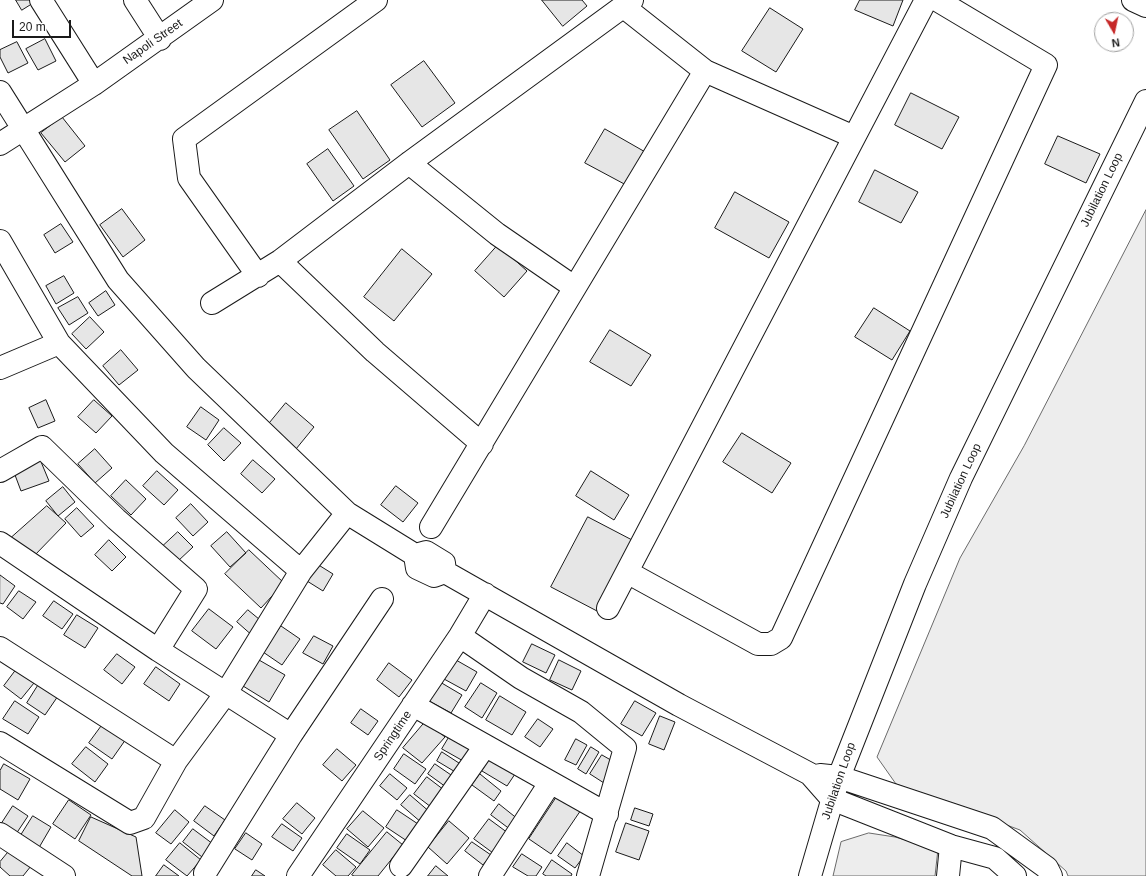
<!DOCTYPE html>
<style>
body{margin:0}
#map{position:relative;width:1146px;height:876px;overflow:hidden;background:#fff;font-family:Arial,sans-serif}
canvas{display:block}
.north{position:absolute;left:1094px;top:12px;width:40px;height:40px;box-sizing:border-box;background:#fff;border:1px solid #a3a3a3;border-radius:50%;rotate:171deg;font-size:11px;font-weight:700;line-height:16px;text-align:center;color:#1a1a1a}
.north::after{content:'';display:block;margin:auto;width:14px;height:18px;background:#c62828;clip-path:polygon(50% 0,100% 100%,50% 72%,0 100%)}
.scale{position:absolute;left:12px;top:20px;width:59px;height:18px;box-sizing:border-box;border:2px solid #1a1a1a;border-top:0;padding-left:5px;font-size:12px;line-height:14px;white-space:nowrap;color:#1a1a1a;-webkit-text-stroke:3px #fff;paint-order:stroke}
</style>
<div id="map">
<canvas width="1146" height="876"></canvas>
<div class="north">N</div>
<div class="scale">20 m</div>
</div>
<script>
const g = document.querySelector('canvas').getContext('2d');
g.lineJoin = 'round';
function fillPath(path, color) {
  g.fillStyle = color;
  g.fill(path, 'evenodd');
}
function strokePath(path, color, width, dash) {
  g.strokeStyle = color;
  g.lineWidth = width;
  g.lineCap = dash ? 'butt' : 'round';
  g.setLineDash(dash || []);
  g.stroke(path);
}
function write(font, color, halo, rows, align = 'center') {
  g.font = font + ' Arial,sans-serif';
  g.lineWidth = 3;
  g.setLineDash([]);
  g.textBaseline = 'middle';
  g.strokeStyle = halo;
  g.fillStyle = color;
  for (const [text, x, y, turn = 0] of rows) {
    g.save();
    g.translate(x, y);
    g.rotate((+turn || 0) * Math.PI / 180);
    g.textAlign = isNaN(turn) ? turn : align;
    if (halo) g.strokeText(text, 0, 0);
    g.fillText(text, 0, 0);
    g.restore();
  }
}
const green = new Path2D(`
 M1146,210V876H1068L1066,871L1020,830L896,784L877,757L960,558L1024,446Z
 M869,833L895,837L938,849L935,876H833L841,842Z`);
const building = new Path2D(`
 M16,0H38L22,10Z
 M542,0H582L587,6L563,26Z
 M860,0H903L893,26L855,10Z
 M770,8L803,29L776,72L742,51Z
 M45,39L56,61L38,70L26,49Z
 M17,42L28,63L8,73L0,57V50Z
 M424,61L455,103L422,127L391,85Z
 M911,93L959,117L942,149L895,125Z
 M357,111L390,160L363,179L329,130Z
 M62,117L85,146L65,162L41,133Z
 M605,129L647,153L628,186L585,163Z
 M1058,136L1100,154L1086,183L1045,164Z
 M328,149L354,186L333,201L307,164Z
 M875,170L918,192L901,223L859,202Z
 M735,192L789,222L769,258L715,228Z
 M122,209L145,240L123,257L100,225Z
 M61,224L73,242L55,253L44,235Z
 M498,245L527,271L504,297L475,271Z
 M402,249L432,274L394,321L364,297Z
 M64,276L74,293L56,304L46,286Z
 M106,291L115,305L98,316L89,303Z
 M78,297L88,313L69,325L58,308Z
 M874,308L910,331L892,360L855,337Z
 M90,317L104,332L86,349L72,334Z
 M610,330L651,355L631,386L590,362Z
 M121,350L138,370L119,385L103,366Z
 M46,400L55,421L38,428L29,408Z
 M94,400L112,416L96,433L78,417Z
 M286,403L314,427L296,449L268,425Z
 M201,407L219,420L206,440L187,427Z
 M224,428L241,443L224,461L208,445Z
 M742,433L791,463L772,493L723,462Z
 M95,449L112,468L95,483L78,464Z
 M39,457L49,481L21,491L12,467Z
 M253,460L275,479L262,493L241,474Z
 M157,471L178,490L164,505L143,486Z
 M591,471L629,495L614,520L576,496Z
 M126,480L146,499L131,515L111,496Z
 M396,486L418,503L403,522L381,505Z
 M63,487L75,502L58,516L46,501Z
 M191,504L208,522L193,536L176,518Z
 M47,506L66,523L33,557L11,538Z
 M77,508L94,526L81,537L65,519Z
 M588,517L634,541L597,611L551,587Z
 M178,532L193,547L178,561L163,546Z
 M227,532L246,553L230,567L211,546Z
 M109,540L126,557L112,571L95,555Z
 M249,550L284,583L261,608L225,574Z
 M317,564L333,574L323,591L307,581Z
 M0,575L15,586L3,604L0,603Z
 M19,591L36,602L23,619L7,607Z
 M54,601L73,614L62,629L43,616Z
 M209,609L233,627L216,649L192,631Z
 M248,610L265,624L254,637L237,622Z
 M77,615L98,628L85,648L64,635Z
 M281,626L300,639L282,665L263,652Z
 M314,636L333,646L323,664L303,653Z
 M532,644L555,655L546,673L523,662Z
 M117,654L135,667L122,684L104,670Z
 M259,660L285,675L269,702L243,686Z
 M456,660L477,672L466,691L444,679Z
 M559,660L581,671L572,690L550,680Z
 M389,663L412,680L399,697L377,680Z
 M156,667L180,684L169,701L144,684Z
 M16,670L34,683L21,699L4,686Z
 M440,682L462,695L451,713L429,701Z
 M481,683L497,693L482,718L465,707Z
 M39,684L58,696L45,715L27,703Z
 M500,696L526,712L512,735L486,720Z
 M15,701L39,717L28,734L3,719Z
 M635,701L656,713L642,736L621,724Z
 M361,709L378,721L368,735L351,723Z
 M660,716L675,722L664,750L649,744Z
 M538,719L553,729L540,747L525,737Z
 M426,721L445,737L422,763L403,748Z
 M103,724L126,739L112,759L89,743Z
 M451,734L474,747L465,762L442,749Z
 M576,739L587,745L576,765L565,760Z
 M86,747L108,764L95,782L72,764Z
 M591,747L599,752L586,774L578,769Z
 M337,749L356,765L342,781L323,765Z
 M442,752L462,765L457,773L437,761Z
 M494,752L519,768L507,786L482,771Z
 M404,754L426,769L415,784L394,769Z
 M602,755L616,763L604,783L590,774Z
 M4,764L30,779L18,800L0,789V771Z
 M435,764L454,777L446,787L428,774Z
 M390,774L407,788L397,800L380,786Z
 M480,774L501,791L494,801L472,785Z
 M427,777L444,790L431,807L414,794Z
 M560,792L583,807L551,854L529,839Z
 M410,795L431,813L422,823L401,805Z
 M69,800L91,815L75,839L53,824Z
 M297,803L315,818L302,834L283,819Z
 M499,804L519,820L511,830L491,815Z
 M13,806L28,816L14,837L0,826Z
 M205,806L225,820L214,836L194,821Z
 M635,808L653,814L649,826L631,820Z
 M175,810L189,822L171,844L156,833Z
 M397,810L421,826L410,843L386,827Z
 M363,811L384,828L368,847L347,829Z
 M33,816L51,827L37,851L18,840Z
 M91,817L136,837L142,876H132L79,841Z
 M489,819L508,833L493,853L474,839Z
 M449,821L469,838L447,864L428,847Z
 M626,823L649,831L639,860L616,852Z
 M282,824L302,838L293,851L272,837Z
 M193,829L213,844L202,857L183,842Z
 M387,832L403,845L378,876H354L352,875Z
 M246,833L262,844L252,860L235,849Z
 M347,834L370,850L360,864L337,848Z
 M472,842L491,855L483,865L465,851Z
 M180,843L201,860L187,876L166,860Z
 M567,843L584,856L575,868L558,856Z
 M15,844L35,861L23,876H10L0,867V862Z
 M336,850L356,867L348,876H336L323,865Z
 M522,854L542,867L536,876H528L513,867Z
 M552,860L572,874L571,876H546L543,874Z
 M164,865L179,876H156Z
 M436,866L448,876H428Z
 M256,870L265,876H252Z`);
const minor = new Path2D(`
 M41,0L94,84
 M135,0L160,39
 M1133,0L1146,6
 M624,7L705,71L854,137
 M0,92L118,280L196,368L347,513L415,555L417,568L434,576L445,572L679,705L810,774L832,799L951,846L995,858L1015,876
 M0,144L94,84L212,0
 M409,163L497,234L574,287
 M0,241L59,343L164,453L301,571
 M280,261L375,352L482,444
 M258,276L189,178L184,139L376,0
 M212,303L280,261L409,163L632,0
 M0,368L59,343
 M0,471L42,447L116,519L196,589L158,650
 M431,527L705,71
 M0,543L158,650L291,735
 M415,555L426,552L444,563L445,572
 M627,572L758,644H771L781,638L1046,65L937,0
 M608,608L926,0
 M460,636L521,678L581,712L625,748L588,876
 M0,648L176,761
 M413,705L607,814
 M0,743L130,823L144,818L176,761L226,693L301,571L347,513
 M820,775L839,777L992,828L1047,868L1051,876
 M0,834L64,876
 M401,866L485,746
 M205,873L291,735L382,599
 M298,876L460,636L485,594
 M490,876L550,783
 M948,876L951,846`);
const major = new Path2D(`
 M810,876L839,777L915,584L961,478L1146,101`);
const streetNames = [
 ["Napoli Street",153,42,-35],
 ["Jubilation Loop",1102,190,-64],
 ["Jubilation Loop",961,481,-65],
 ["Springtime",393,736,-56],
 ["Jubilation Loop",839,781,-71]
];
fillPath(green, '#ededed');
strokePath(green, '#6a6a6a', 1);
fillPath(building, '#e6e6e6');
strokePath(building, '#1a1a1a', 1);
strokePath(minor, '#1a1a1a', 24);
strokePath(major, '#1a1a1a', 24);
strokePath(minor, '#fff', 22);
strokePath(major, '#fff', 22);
write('12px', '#1a1a1a', '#fff', streetNames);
</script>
